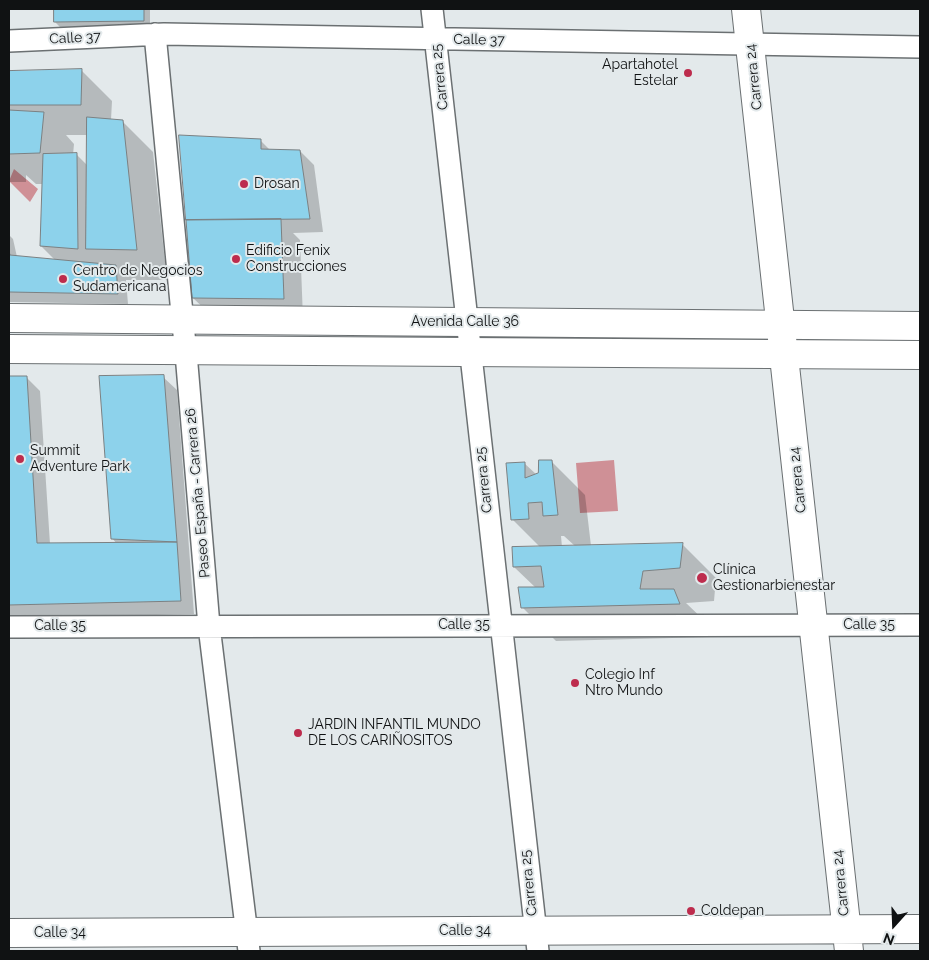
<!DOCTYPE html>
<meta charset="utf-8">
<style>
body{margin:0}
#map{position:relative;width:929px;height:960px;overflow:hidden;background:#e3e9eb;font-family:Raleway,sans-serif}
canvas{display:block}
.frame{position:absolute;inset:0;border:10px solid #101213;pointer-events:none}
.north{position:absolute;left:869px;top:900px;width:50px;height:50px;-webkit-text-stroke:4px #e3e9eb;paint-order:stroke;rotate:200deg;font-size:14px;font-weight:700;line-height:20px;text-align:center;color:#101213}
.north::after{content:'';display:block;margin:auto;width:18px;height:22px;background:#101213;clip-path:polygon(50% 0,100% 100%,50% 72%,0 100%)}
</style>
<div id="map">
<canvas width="929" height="960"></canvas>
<div class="frame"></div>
<div class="north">N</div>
</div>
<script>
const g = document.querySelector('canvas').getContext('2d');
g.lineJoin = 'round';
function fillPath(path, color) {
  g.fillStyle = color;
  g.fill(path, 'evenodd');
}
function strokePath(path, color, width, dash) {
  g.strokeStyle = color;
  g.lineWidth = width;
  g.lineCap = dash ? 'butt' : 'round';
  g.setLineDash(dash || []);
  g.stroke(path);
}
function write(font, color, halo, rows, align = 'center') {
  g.font = font + ' Raleway,sans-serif';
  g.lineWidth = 4;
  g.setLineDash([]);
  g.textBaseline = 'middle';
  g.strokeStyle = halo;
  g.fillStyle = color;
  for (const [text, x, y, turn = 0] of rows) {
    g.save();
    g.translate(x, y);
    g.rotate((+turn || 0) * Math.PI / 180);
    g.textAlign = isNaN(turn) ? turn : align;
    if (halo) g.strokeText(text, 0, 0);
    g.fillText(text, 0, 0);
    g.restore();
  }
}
const water = new Path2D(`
 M14,169L38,189L30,202L9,181Z
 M614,460L618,511L580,513L576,463Z`);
const shadow = new Path2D(`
 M55,9H150V28L62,29L55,22Z
 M81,70L112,101L111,120L122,121L153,152L167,280H126L128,304L9,302V235L13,239L17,257L56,261L41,246L43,184H36L26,175V182H9V72ZM66,135H88V166L77,155H73L74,144Z
 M260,140L271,151H300L314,165L323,232L293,233L300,240L303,319L213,317L193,298Z
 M26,377L40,391L50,544H117L112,538L163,377L177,390L194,614L9,619V378Z
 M552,462L585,495L591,546L682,544L716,578L714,601L686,603L708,624L712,637L556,641L522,607L536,588L514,567L540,547L512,519L524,463L537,475ZM561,536H564L575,546L562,547Z`);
const building = new Path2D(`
 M54,9H144V21L54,22Z
 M82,69L81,105H9V71Z
 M9,110L44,112L40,153L9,154Z
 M87,117L123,120L137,250L86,249Z
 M179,135L261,139V149L300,150L310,219L186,220Z
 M77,153L78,249L40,246L43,154Z
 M281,219L284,299L192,298L186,220Z
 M9,251L10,255L116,265L118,294L9,292Z
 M164,375L177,542L111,539L99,376Z
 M9,376H27L37,543L177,542L181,601L9,605Z
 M539,460H552L558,515L543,516L542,502L528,503L529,519L511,520L506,463L525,462V478L538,473Z
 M683,543L680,568L643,571L640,589H674L680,604L521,608L518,587H544L541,566L513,567L512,547Z`);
const minor = new Path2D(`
 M432,9L538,951
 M155,34L187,365L209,626L249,951
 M9,41L164,34L920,47
 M9,627L920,625`);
const tertiary = new Path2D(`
 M746,9L849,951
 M9,933L920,929`);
const secondary = new Path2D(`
 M9,318L920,326
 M9,349L920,355`);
const markers = [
 [688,73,5,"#bd2c4d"],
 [244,184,5,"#bd2c4d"],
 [236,259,5,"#bd2c4d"],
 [63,279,5,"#bd2c4d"],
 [20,459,5,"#bd2c4d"],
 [702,578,6,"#bd2c4d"],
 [575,683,5,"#bd2c4d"],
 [298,733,5,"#bd2c4d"],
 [691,911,5,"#bd2c4d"]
];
const streetNames = [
 ["Calle 37",75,38,-3],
 ["Calle 37",479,40,1],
 ["Carrera 25",440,77,-96],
 ["Carrera 24",754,77,-96],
 ["Avenida Calle 36",465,322],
 ["Carrera 25",484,480,-96],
 ["Carrera 24",798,480,-96],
 ["Paseo España - Carrera 26",198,493,-95],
 ["Calle 35",464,625],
 ["Calle 35",869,625],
 ["Calle 35",60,626],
 ["Carrera 25",529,883,-96],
 ["Carrera 24",841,883,-96],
 ["Calle 34",465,931],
 ["Calle 34",60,933]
];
const poiNames = [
 ["Apartahotel",678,65,"right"],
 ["Estelar",678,81,"right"],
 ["Drosan",254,184],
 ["Edificio Fenix",246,251],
 ["Construcciones",246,267],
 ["Centro de Negocios",73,271],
 ["Sudamericana",73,287],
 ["Summit",30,451],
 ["Adventure Park",30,467],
 ["Clínica",713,570],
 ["Gestionarbienestar",713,586],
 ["Colegio Inf",585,675],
 ["Ntro Mundo",585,691],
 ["JARDIN INFANTIL MUNDO",308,725],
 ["DE LOS CARIÑOSITOS",308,741],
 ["Coldepan",701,911]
];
fillPath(water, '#cf9096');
fillPath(shadow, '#0003');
fillPath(building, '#8dd2eb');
strokePath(building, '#7b8082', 1);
strokePath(minor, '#6b7072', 24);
strokePath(tertiary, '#6b7072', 30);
strokePath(secondary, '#6b7072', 30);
strokePath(minor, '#fff', 21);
strokePath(tertiary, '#fff', 28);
strokePath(secondary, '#fff', 28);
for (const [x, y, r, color] of markers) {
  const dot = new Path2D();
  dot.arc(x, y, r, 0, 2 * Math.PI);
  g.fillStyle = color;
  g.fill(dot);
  strokePath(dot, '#e3e9eb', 2);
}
write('14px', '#101213', '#e3e9eb', streetNames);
write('14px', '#101213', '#e3e9eb', poiNames, 'left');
</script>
